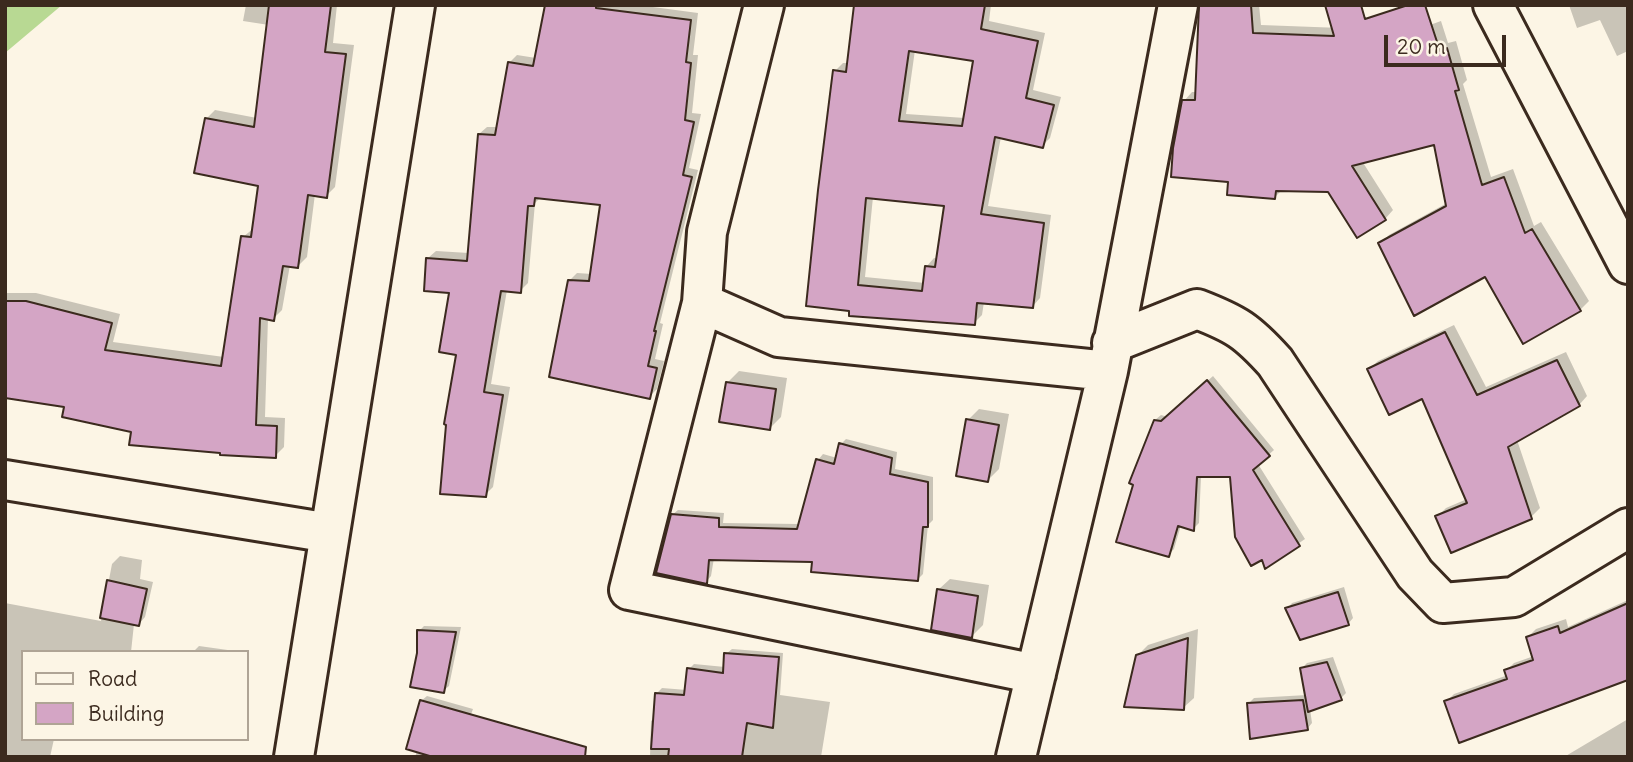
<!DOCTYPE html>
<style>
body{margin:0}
#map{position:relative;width:1633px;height:762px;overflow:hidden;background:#fcf5e5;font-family:Delius,sans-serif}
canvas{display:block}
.frame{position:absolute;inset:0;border:7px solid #3b2a1e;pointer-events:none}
.legend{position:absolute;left:21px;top:650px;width:228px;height:91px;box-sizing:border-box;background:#fcf5e5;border:2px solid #afa495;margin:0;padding:9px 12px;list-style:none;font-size:21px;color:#3b2a1e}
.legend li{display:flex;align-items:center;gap:14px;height:35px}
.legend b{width:35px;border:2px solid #afa495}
.scale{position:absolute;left:1384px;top:35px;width:122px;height:32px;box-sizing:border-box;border:4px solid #3b2a1e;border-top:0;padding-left:9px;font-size:21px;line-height:24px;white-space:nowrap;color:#3b2a1e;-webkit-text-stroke:5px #fcf5e5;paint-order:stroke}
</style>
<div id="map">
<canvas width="1633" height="762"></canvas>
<div class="frame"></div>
<ul class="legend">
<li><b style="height:9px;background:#fcf5e5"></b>Road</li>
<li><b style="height:19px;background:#d4a5c5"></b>Building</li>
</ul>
<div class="scale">20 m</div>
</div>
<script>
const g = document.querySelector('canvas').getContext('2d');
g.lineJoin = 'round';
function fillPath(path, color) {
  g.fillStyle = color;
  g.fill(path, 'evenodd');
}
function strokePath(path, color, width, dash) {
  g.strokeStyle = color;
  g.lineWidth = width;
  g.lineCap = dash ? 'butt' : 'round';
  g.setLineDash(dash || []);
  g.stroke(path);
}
const green = new Path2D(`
 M5,5H62L5,53Z`);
const shadow = new Path2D(`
 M246,5H337L333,43L354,45L335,187L326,196L315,194L307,257L298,266L290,265L282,310L273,319L268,318L265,417L285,418L284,447L275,456L132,430L66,405L5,396V293H36L120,314L113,342L224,357L243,237L254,228L260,185L206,119L215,110L257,118L269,25L243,21Z
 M547,5H638L698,13L693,55H698L692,113L701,114L689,168L698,170L660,323L663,324L655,359L664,361L657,389L649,397L569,281L577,273L592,274L602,204L541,197L535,203L528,283L520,291L507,290L491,384L510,387L493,487L485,495L458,354L451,292L428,258L436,251L469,253L479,134L487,127H498L509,63L517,55L536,58Z
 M855,5H991L989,21L1045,33L1033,90L1061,97L1050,138L1042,146L1001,137L988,206L1051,215L1040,298L1032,307L984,302L982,315L974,323L850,314L835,71L843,63H849ZM915,50L975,59L965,118L906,114ZM873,197L946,205L938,259L934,258L926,267L925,283L865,277Z
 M1201,5H1259L1261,25L1368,29L1374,45L1441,21L1448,43L1456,41L1467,80L1463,84L1491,177L1513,169L1534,226L1541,222L1589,301L1580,310L1524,342L1485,275L1381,243L1389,235L1447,203L1435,143L1362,161L1393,210L1385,219L1329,191L1283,189L1275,197L1229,180L1184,101L1192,92H1197Z
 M1569,5H1628V51L1617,56L1600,20L1577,28Z
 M1454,325L1486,387L1566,352L1587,396L1579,405L1517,440L1540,508L1531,517H1437L1446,508L1467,499L1423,396L1369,369L1378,361Z
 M739,371L787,378L781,417L770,428L727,383Z
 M1213,376L1274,450L1258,464L1305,539L1266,566L1232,475L1201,476L1199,523L1193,529L1181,525L1174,549L1168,555L1155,420L1161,415L1168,417Z
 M979,409L1009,414L999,469L988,480L968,420Z
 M846,439L897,452L895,469L933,477V520L928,525L923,574L918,579L814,560L714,558L711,576L706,582L672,515L678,510L724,513L723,523L800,524L818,460L823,454L837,458L841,444Z
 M120,556L142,560L140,579L153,582L145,617L138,625L134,624L131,652H23V739H54L50,757H5V603L101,621L112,564Z
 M950,579L989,585L983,625L971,637L938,590Z
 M1344,587L1353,618L1348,624L1287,609L1292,603Z
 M1628,600V679L1446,702L1454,694L1508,675L1506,671L1514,663L1534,656L1528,637L1536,629L1566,619L1568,627Z
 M424,626L461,627L449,686L443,691L419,654V631Z
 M1198,629L1194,698L1183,708L1137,656L1148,645Z
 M199,646L242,652H193Z
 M732,649L783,653L780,695L830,702L821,757H650L651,721L655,718L657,693L662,688L687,690L689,669L694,664L725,667L726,654Z
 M1333,657L1346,693L1341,698L1310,709L1312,723L1307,729L1249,703L1254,698L1307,695L1302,668L1307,663Z
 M427,696L473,709L455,757H415L417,751L421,701Z
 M1628,719V757H1564Z`);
const building = new Path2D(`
 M269,5H331L325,52L346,54L327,198L308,195L298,268L283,266L274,321L260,318L256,425L277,426L276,458L220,455V453L129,445L131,432L62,417L64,407L5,398V301H26L112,323L105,350L221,366L241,236L251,237L258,186L194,173L205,118L254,127Z
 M545,5H596V8L691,20L686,62L691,63L685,120L694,122L683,175L692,177L654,331H656L648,366L657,368L650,399L549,377L568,280L589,281L600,205L535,198L534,206H528L521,293L501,291L484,392L503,395L486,497L440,494L446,425L444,424L456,355L439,352L449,293L424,291L426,258L467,261L478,134L495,135L508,62L533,66Z
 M854,5H985L981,29L1038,41L1026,98L1054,105L1043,148L995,137L981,214L1044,223L1033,308L977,303L975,325L849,316V311L806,306L818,190L833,70L846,72ZM909,51L973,61L962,126L899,121ZM866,198L944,206L935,267L925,266L922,291L858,285Z
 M1199,5H1251L1253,33L1334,36L1325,5H1361L1365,19L1408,5H1425L1440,51L1447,48L1459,90L1455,91L1482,185L1504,177L1525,233L1532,229L1581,311L1523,344L1485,277L1414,316L1378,243L1446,206L1434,145L1352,166L1386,220L1357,238L1328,192L1276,191L1275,199L1227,195L1228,182L1171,177L1173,148L1182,100H1195Z
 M1445,332L1477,395L1557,360L1580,406L1508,447L1532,519L1451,553L1435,516L1467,503L1422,399L1389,415L1367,369Z
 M1207,380L1270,456L1253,470L1300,546L1265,569L1262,560L1251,566L1235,537L1230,477H1197L1194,531L1178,526L1169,557L1116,542L1133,485L1129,483L1154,420L1161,421Z
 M726,382L776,389L770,430L719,422Z
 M966,419L999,425L988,482L956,476Z
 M839,443L892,458L890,474L928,482V527H923L918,581L811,572L812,562L709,560L707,584L656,573L671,514L719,518V527L797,529L816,459L834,464Z
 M107,580L147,589L139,626L100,618Z
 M937,589L978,596L972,638L931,630Z
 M1338,592L1349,625L1300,640L1285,608Z
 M1628,603V680L1459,743L1444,701L1507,679L1504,670L1533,660L1526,637L1558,626L1560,633Z
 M417,630L456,632L444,693L410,687L417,653Z
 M1188,638L1184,710L1124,707L1136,655Z
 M724,653L779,657L773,728L747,723L742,757H668L669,749H651L655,693L684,695L687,668L723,673Z
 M1327,662L1342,700L1308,712L1300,668Z
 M420,700L586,747L585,757H433L406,749Z
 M1303,700L1308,730L1250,739L1247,703Z`);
const street = new Path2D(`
 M764,5L707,232L702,303L779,337L1108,371
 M1493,5L1628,264
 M702,303L629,590L1036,674
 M1112,343L1197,309C1236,324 1247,331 1275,362L1415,574L1443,603L1514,597L1628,528
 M5,480L330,533
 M294,757L415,5
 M1016,757L1108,371L1178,5`);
fillPath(green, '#b8d993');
fillPath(shadow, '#0003');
fillPath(building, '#d4a5c5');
strokePath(building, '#3b2a1e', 2);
strokePath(street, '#3b2a1e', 44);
strokePath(street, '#fcf5e5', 38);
</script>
